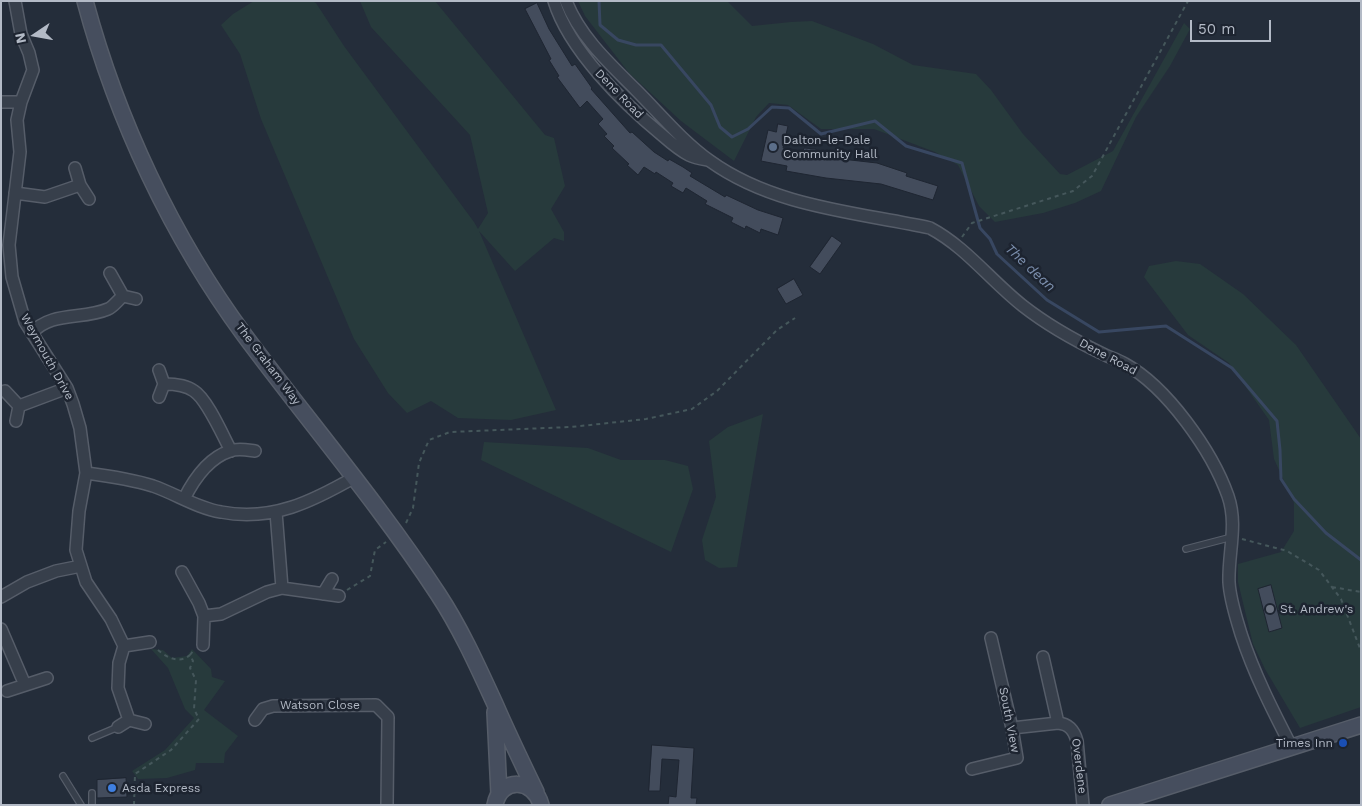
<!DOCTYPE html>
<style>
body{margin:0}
#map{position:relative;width:1362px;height:806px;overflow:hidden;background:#242d3a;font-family:"Work Sans",sans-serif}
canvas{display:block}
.frame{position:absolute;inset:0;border:2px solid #b3bac6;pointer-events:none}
.north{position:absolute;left:10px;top:10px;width:50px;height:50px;-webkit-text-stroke:4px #1d2430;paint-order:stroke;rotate:258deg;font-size:14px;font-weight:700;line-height:20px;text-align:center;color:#b3bac6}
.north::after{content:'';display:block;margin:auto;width:18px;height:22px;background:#b3bac6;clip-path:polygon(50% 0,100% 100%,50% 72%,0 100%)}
.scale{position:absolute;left:1190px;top:20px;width:81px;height:22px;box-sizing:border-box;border:2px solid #b3bac6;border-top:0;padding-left:6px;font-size:15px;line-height:18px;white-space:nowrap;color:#b3bac6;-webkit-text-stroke:4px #1d2430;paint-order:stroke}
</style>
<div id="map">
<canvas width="1362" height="806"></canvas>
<div class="frame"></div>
<div class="north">N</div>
<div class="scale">50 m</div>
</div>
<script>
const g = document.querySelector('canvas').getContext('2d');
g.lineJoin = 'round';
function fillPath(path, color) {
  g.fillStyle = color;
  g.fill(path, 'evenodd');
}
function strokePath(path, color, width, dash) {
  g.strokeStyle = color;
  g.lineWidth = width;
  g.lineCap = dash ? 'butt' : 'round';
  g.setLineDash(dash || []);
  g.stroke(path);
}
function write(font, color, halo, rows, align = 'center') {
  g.font = font + ' "Work Sans",sans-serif';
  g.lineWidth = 5;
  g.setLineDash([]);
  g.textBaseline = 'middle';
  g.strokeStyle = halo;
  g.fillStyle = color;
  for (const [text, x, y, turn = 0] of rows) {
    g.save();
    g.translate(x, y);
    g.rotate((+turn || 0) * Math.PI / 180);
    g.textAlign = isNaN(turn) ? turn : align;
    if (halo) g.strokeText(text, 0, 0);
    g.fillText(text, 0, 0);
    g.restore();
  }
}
const green = new Path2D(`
 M254,1H312L316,3L344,46L474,222L478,229L488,213L470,135L371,27L360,1H435L545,135L554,138L565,186L551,209L564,232V241L554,238L515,271L479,231L556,410L511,420L458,418L431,401L407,413L388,393L354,339L261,119L240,54L221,25L233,14Z
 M578,1H727L752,26L791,22L812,21L873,44L913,65L976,74L991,90L1023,134L1060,174L1067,175L1113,151L1184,23L1190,29L1170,66L1136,117L1101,191L1075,203L1043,213L995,222L979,206L958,165L935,152L874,129H821L788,105L769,103L756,117L734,161L681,121L629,73L585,16Z
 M1176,261L1200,264L1243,294L1296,345L1361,439V707L1300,728L1265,669L1253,644L1238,582V564L1281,552L1294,531V503L1274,459L1269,420L1229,363L1188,335L1144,277L1149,266Z
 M763,414L737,567L719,568L705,560L702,540L716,497L709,441L728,427Z
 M484,442L588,448L621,460H665L688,466L693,489L671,552L481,460Z
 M151,649L163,650L172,658L187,656L192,649L211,669L212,677L225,681L204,710L238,736L225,753L224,763H196L195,770L167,778L138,779L132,771L165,750L194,718L185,709L168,668Z`);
const stream = new Path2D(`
 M599,1L600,25L618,40L636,45H661L711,105L720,127L732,137L748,129L772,107L789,108L821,134L875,121L906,146L962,163L980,228L990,239L997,254L1047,300L1099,332L1166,326L1232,368L1277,421L1280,450L1281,479L1294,499L1326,533L1361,560`);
const building = new Path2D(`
 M537,3L549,29L572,66L575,64L592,88L591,89L630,133L632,132L654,152L668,161L669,159L683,167L692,173L690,176L725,197L726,195L758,210L783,218L778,235L761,229L760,233L746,226L745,229L731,222L733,218L705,204L707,201L686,188L683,193L671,186L673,183L656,172L655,174L644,167L638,175L627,165L629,164L612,148L614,146L604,136L607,134L598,124L603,119L587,101L580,108L557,77L559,76L549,60L551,59L525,9Z
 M778,124L788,126L783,148L803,151L804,148L816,149L815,156L877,163L907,173L906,176L938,186L933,200L881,184L826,178L786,171L787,166L761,161L768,130L776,132Z
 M832,236L842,243L820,274L810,267Z
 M794,279L803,295L786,304L777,289Z
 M1271,585L1282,628L1269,632L1258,589Z
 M652,745L694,748L691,798H697L696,805H668L669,796L676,797L679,760L662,759L660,791H649Z
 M126,778L127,797L97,798V780Z`);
const path = new Path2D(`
 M962,237L972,223L1073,191L1092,176L1188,1
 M406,523L413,508L419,463L429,440L450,432L571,427L646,419L692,409L717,391L777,330L795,318
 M1242,539L1287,551L1319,570L1341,599L1361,651
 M1332,587L1361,592
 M347,590L370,576L375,550L386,542
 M158,650C167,658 180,664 190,655
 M134,805L135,774L171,750L199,719L194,709L196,680L190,668L193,661L190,655L193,651`);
const service = new Path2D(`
 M1186,549L1232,537
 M92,738L118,727
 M63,776L81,805
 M92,793V805`);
const minor = new Path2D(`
 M15,1L21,34L29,53L33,70L21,102L17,120L20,152L9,245L12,277L25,322L67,388L73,404L80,428L86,473L79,511L76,550L86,582L111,619L124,646L119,663L118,688L129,720
 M554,1C569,50 623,103 662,135C670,142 679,150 689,155C695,158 702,159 708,160
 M566,1C580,37 610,64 636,90C660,114 683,142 710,161C774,207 856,212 930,228C966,247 991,281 1023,306C1046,324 1074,340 1101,353C1108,357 1117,359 1125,364C1167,387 1212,451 1228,496C1238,525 1228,553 1229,582C1230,600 1236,617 1241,634C1254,674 1273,711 1292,748
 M1,102H21
 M75,168L80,185L89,199
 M15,193L45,197L80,185
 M110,273L123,296
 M32,333C51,311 83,320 108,309C113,307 118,300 123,296L136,299
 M159,370L164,384L159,397
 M164,384C173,384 186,385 194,391C207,399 223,436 231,451
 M5,391L19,406L16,421
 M19,406L67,388
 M86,473C109,476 131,479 153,486C176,494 197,508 221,512C272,522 313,501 355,477
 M184,499C194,479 208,458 230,451C238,448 247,450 255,451
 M276,512L282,588
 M182,572L199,603L204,616L221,614L267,592L282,588L339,596
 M323,594L332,579
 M1,597L27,582L56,571L81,566
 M1,629L25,685
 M203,645L204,616
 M124,646L150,642
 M1043,657L1058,723
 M7,691L47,678
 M255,720L263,709L273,706L376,705L388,717L387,805
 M118,727L129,720L145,724
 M1012,728L1058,723C1069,724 1074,730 1077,741L1083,805
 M972,769L1017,758L1012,728L991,638`);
const secondary = new Path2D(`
 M85,1C117,120 172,237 245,336C309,422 379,504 438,594C461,629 478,667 495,704C508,734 522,763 536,792
 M495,712L499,794
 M495,805C500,777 534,778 541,805
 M1110,805L1361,725`);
const markers = [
 [773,147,5,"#5c6f8a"],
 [1270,609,5,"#6b7280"],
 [1343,743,5,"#1a4fb4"],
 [112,788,5,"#3f7fe0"]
];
const streetNames = [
 ["Dene Road",619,94,46],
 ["Weymouth Drive",47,357,61],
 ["Dene Road",1108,357,28],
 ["The Graham Way",268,364,53],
 ["Watson Close",320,705],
 ["South View",1009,720,79],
 ["Overdene",1079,766,83]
];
const poiNames = [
 ["Dalton-le-Dale",783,140],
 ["Community Hall",783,154],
 ["St. Andrew's",1280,609],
 ["Times Inn",1333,743,"right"],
 ["Asda Express",122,788]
];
const waterNames = [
 ["The dean",1030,268,43]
];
fillPath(green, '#273a3c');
strokePath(stream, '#384761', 3);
fillPath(building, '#434c5c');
strokePath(building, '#1f2632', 1);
strokePath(service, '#565d69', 8);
strokePath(minor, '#565d69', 14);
strokePath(secondary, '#565d69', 18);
strokePath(path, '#45575b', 2, [4, 4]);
strokePath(service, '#373f4b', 5.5);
strokePath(minor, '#373f4b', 11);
strokePath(secondary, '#464e5e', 15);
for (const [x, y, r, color] of markers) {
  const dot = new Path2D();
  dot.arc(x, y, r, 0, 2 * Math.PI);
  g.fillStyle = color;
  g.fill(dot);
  strokePath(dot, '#1d2430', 2);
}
write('12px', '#b3bac6', '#1d2430', streetNames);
write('12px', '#b3bac6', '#1d2430', poiNames, 'left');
write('italic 14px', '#7c8fad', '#1d2430', waterNames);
</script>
